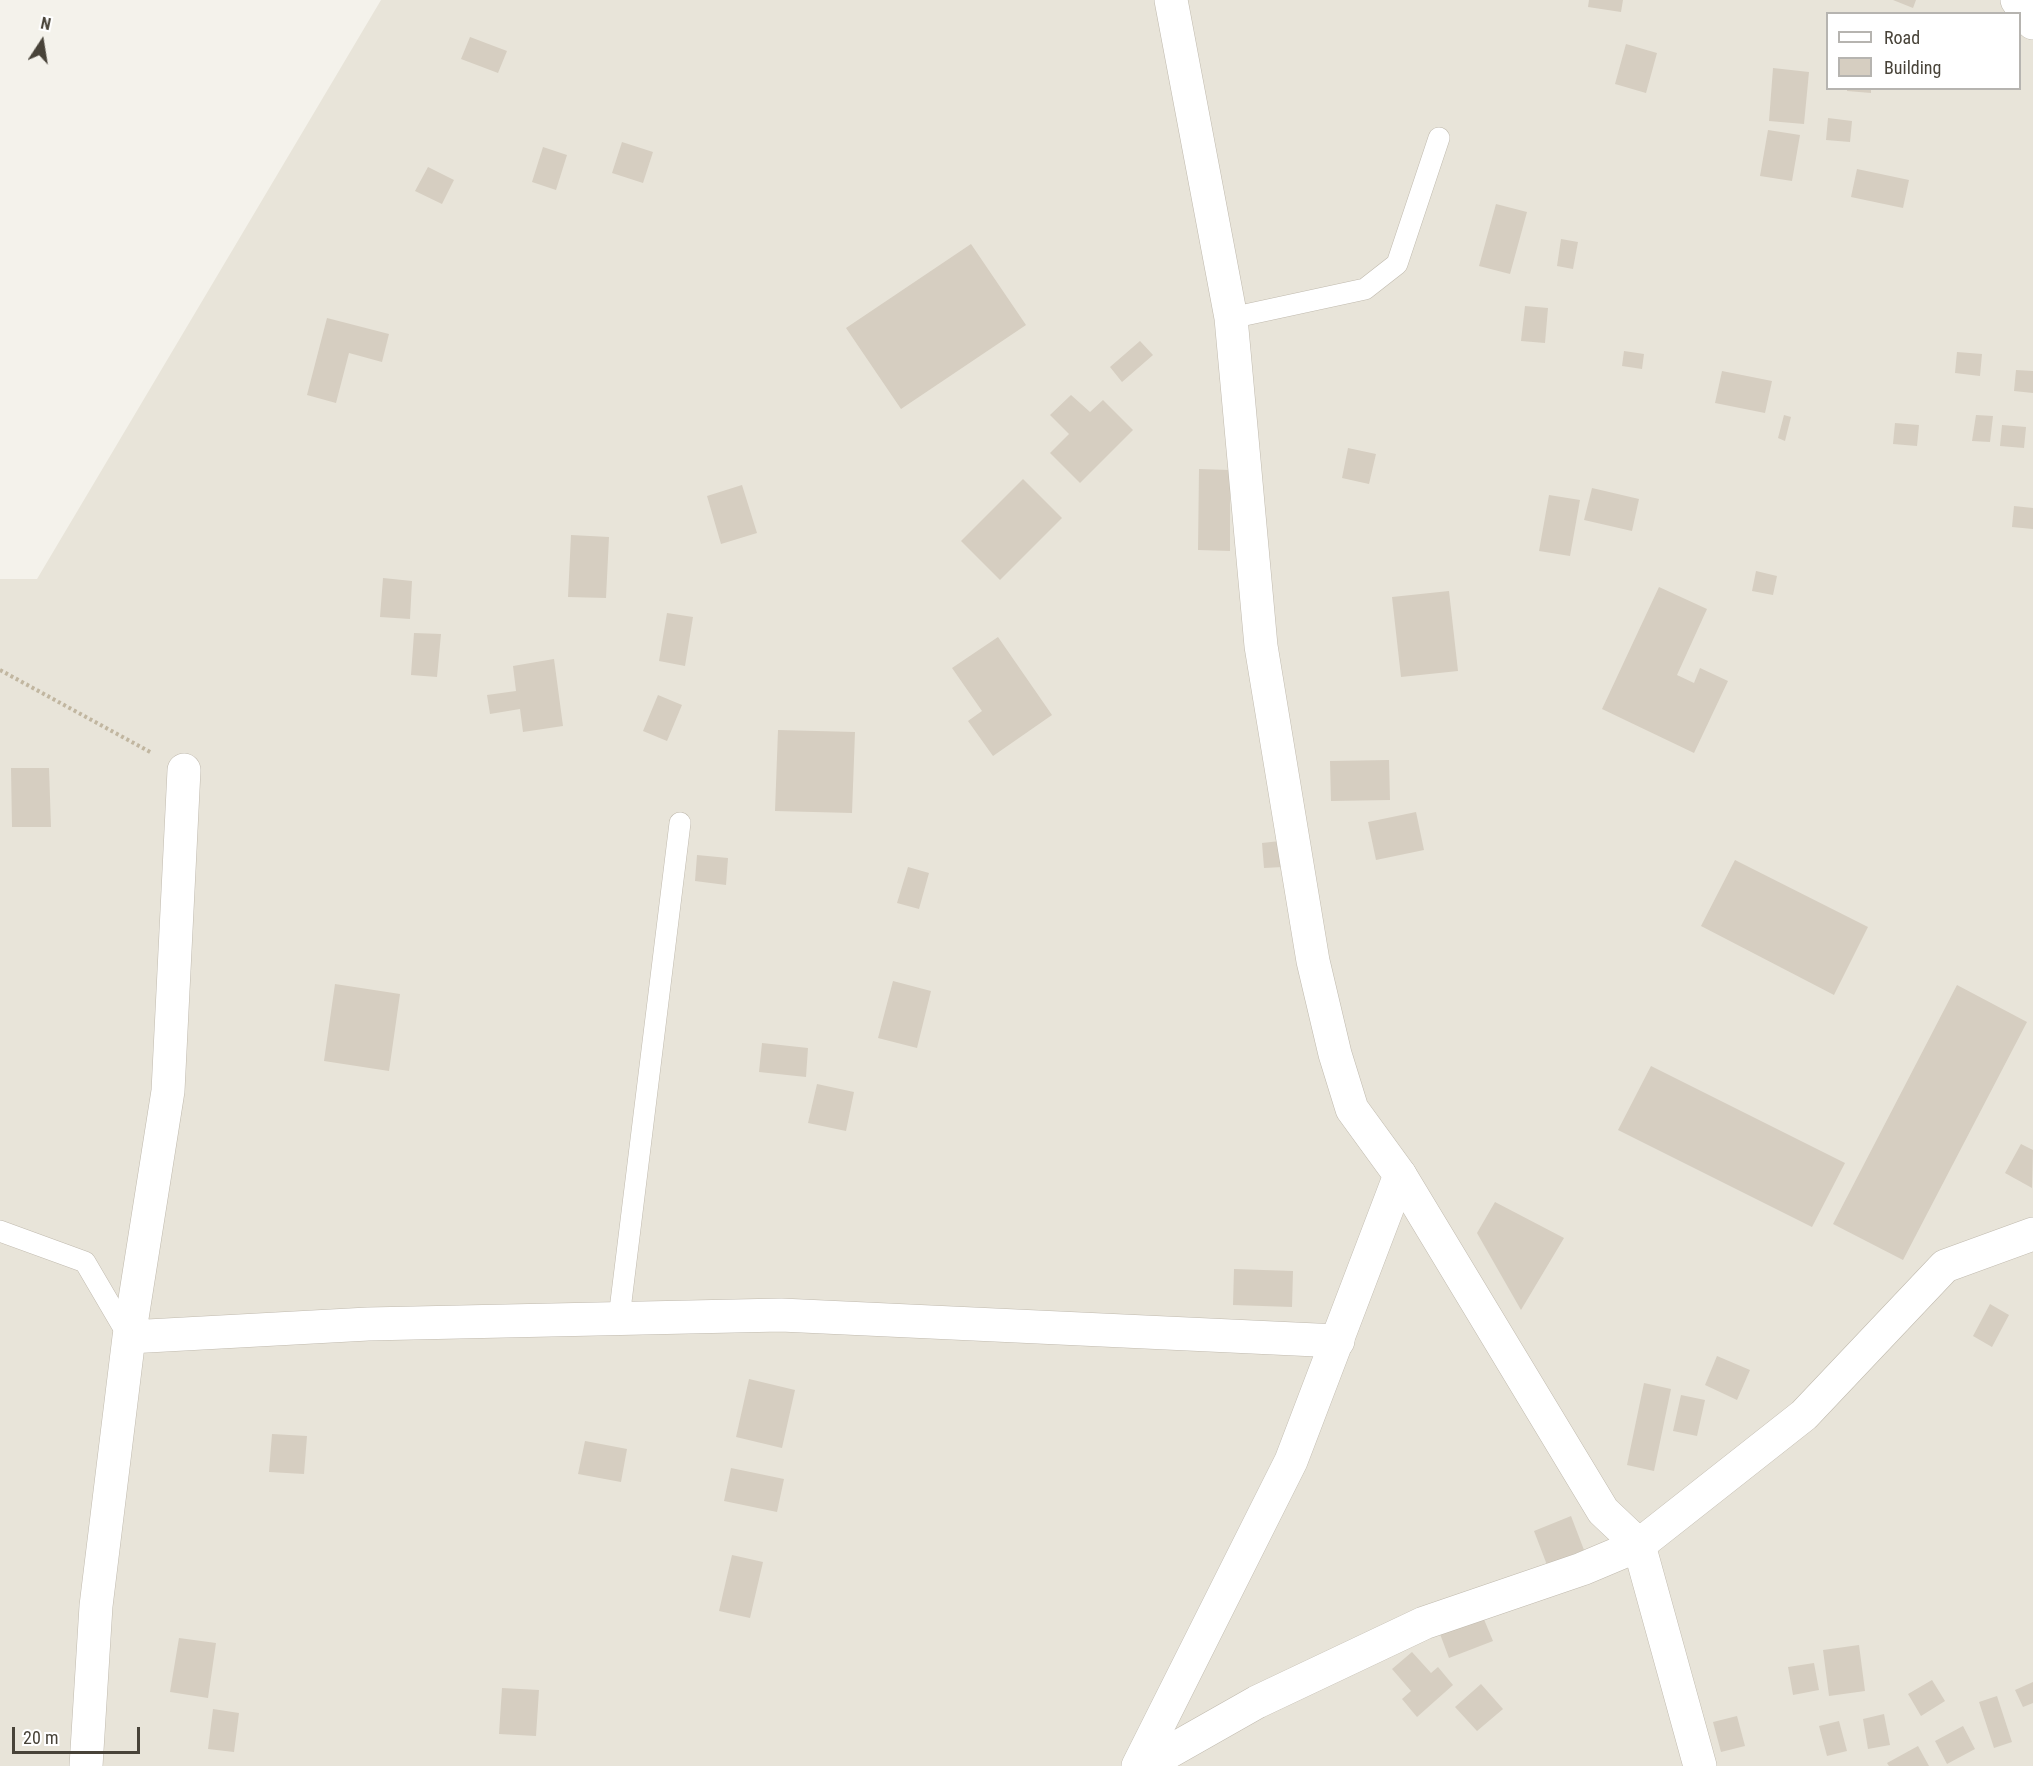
<!DOCTYPE html>
<style>
body{margin:0}
#map{position:relative;width:2033px;height:1766px;overflow:hidden;background:#f4f2eb;font-family:"Roboto Condensed",sans-serif}
canvas{display:block}
.legend{position:absolute;left:1826px;top:12px;width:195px;height:78px;box-sizing:border-box;background:#fff;border:2px solid #b6b4b0;margin:0;padding:8px 10px;list-style:none;font-size:18px;color:#484339}
.legend li{display:flex;align-items:center;gap:12px;height:30px}
.legend b{width:30px;border:2px solid #b6b4b0}
.north{position:absolute;left:12px;top:12px;width:60px;height:60px;-webkit-text-stroke:4px #fff;paint-order:stroke;rotate:12deg;font-size:16px;font-weight:700;line-height:24px;text-align:center;color:#484339}
.north::after{content:'';display:block;margin:auto;width:21px;height:27px;background:#484339;clip-path:polygon(50% 0,100% 100%,50% 72%,0 100%)}
.scale{position:absolute;left:12px;top:1727px;width:128px;height:27px;box-sizing:border-box;border:3px solid #484339;border-top:0;padding-left:8px;font-size:18px;line-height:21px;white-space:nowrap;color:#484339;-webkit-text-stroke:4px #fff;paint-order:stroke}
</style>
<div id="map">
<canvas width="2033" height="1766"></canvas>
<ul class="legend">
<li><b style="height:8px;background:#fff"></b>Road</li>
<li><b style="height:16px;background:#d6cec1"></b>Building</li>
</ul>
<div class="north">N</div>
<div class="scale">20 m</div>
</div>
<script>
const g = document.querySelector('canvas').getContext('2d');
g.lineJoin = 'round';
function fillPath(path, color) {
  g.fillStyle = color;
  g.fill(path, 'evenodd');
}
function strokePath(path, color, width, dash) {
  g.strokeStyle = color;
  g.lineWidth = width;
  g.lineCap = dash ? 'butt' : 'round';
  g.setLineDash(dash || []);
  g.stroke(path);
}
const residential = new Path2D(`
 M381,0H2033V1766H0V579H37ZM1828,14H2020V88H1828Z`);
const building = new Path2D(`
 M1589,0H1623L1621,12L1588,7Z
 M1893,0H1916L1913,8Z
 M470,37L507,51L498,73L461,59Z
 M1626,44L1657,53L1646,93L1615,84Z
 M1773,68L1809,72L1804,124L1769,121Z
 M1847,88H1871V93L1847,91Z
 M1828,118L1852,121L1850,142L1826,140Z
 M1768,130L1800,135L1792,181L1760,176Z
 M622,142L653,152L643,183L612,173Z
 M543,147L567,155L556,190L532,182Z
 M428,167L454,180L442,204L415,191Z
 M1857,169L1909,180L1903,208L1851,197Z
 M1496,204L1527,212L1510,274L1479,266Z
 M1561,239L1578,242L1573,269L1557,266Z
 M971,244L1026,325L901,409L846,328Z
 M1525,306L1548,308L1545,343L1521,341Z
 M327,318L389,334L382,362L349,353L336,403L307,395Z
 M1140,341L1153,355L1122,382L1110,367Z
 M1624,351L1644,354L1642,369L1622,366Z
 M1957,352L1982,354L1980,376L1955,373Z
 M2016,370L2033,371V393L2014,391Z
 M1722,371L1772,381L1765,413L1715,403Z
 M1071,395L1090,412L1103,400L1133,430L1080,483L1050,453L1069,434L1050,415Z
 M1784,415L1791,417L1785,441L1778,438Z
 M1976,415L1993,416L1990,442L1972,441Z
 M1895,423L1919,425L1917,446L1893,444Z
 M2002,425L2026,427L2024,448L2000,446Z
 M1348,448L1376,454L1369,484L1342,478Z
 M1199,469L1230,470V551L1198,550Z
 M1023,479L1062,518L1000,580L961,541Z
 M742,485L757,533L721,544L707,496Z
 M1592,488L1639,499L1632,531L1584,520Z
 M1549,495L1580,500L1570,556L1539,551Z
 M2014,506L2033,508V529L2012,527Z
 M571,535L609,537L606,598L568,597Z
 M1756,571L1777,576L1773,595L1752,591Z
 M383,578L412,581L410,619L380,617Z
 M1659,587L1707,609L1677,675L1694,683L1700,668L1728,681L1694,753L1602,709Z
 M1449,591L1458,671L1401,677L1392,597Z
 M667,613L693,617L685,666L659,661Z
 M414,633L441,634L437,677L411,675Z
 M998,637L1052,715L993,756L968,721L982,711L952,668Z
 M554,659L563,726L523,732L520,709L490,714L487,695L516,691L513,666Z
 M658,695L682,705L667,741L643,731Z
 M778,730L855,732L852,813L775,811Z
 M1389,760L1390,800L1331,801L1330,761Z
 M11,768H49L51,827H12Z
 M1416,812L1424,850L1376,860L1368,822Z
 M1280,841L1283,867L1264,868L1262,843Z
 M697,855L728,858L726,885L695,881Z
 M1735,860L1868,927L1834,995L1701,926Z
 M908,867L929,873L919,909L897,903Z
 M893,981L931,991L917,1048L878,1038Z
 M335,984L400,994L389,1071L324,1061Z
 M1957,985L2027,1022L1903,1260L1833,1224Z
 M762,1043L808,1048L806,1077L759,1072Z
 M1651,1066L1845,1163L1812,1227L1618,1130Z
 M817,1084L854,1092L846,1131L808,1123Z
 M2021,1144L2033,1150L2032,1188L2005,1173Z
 M1495,1202L1564,1238L1521,1310L1477,1233Z
 M1234,1269L1293,1271L1292,1307L1233,1305Z
 M1990,1304L2009,1315L1992,1347L1973,1336Z
 M1717,1356L1750,1370L1737,1400L1705,1385Z
 M749,1379L795,1390L782,1448L736,1437Z
 M1644,1383L1671,1389L1654,1471L1627,1465Z
 M1681,1395L1705,1400L1697,1436L1673,1431Z
 M272,1434L307,1436L304,1474L269,1472Z
 M585,1441L627,1449L621,1482L578,1474Z
 M731,1468L784,1479L777,1512L724,1501Z
 M1571,1516L1584,1550L1547,1565L1534,1531Z
 M732,1555L763,1562L750,1618L719,1611Z
 M1483,1617L1493,1641L1449,1658L1440,1634Z
 M179,1638L216,1643L208,1698L170,1692Z
 M1859,1645L1865,1691L1829,1696L1823,1650Z
 M1412,1652L1431,1673L1438,1667L1453,1685L1417,1717L1402,1699L1411,1691L1392,1669Z
 M1814,1663L1819,1690L1793,1695L1788,1667Z
 M1932,1680L1945,1701L1921,1716L1908,1694Z
 M2033,1682V1703L2023,1707L2015,1690Z
 M1481,1684L1503,1709L1477,1731L1455,1707Z
 M502,1688L539,1690L536,1736L499,1734Z
 M1997,1696L2012,1742L1994,1748L1979,1702Z
 M213,1709L239,1713L234,1752L208,1749Z
 M1884,1714L1890,1745L1868,1749L1863,1719Z
 M1737,1716L1745,1746L1721,1752L1713,1722Z
 M1839,1721L1847,1751L1827,1756L1819,1726Z
 M1963,1726L1975,1749L1947,1764L1935,1741Z
 M1918,1746L1929,1766H1889L1887,1763Z`);
const path = new Path2D(`
 M0,670L152,753`);
const service = new Path2D(`
 M1231,318L1365,289L1397,264L1439,138
 M0,1231L85,1262L129,1337
 M619,1318L680,823`);
const minor = new Path2D(`
 M2017,0L2033,23
 M129,1337L368,1324L781,1315L1338,1341
 M86,1766L96,1606L129,1337L168,1091L184,770
 M1144,1766L1257,1702L1424,1623L1582,1569L1639,1545L1603,1511L1400,1175
 M1700,1766L1639,1545L1804,1415L1945,1266L2033,1234`);
const tertiary = new Path2D(`
 M1138,1766L1291,1461L1400,1175L1352,1109L1335,1054L1313,961L1261,646L1231,318L1171,0`);
fillPath(residential, '#e8e4d9');
fillPath(building, '#d6cec1');
strokePath(service, '#c0baae', 22);
strokePath(minor, '#c0baae', 34);
strokePath(tertiary, '#c0baae', 34);
strokePath(path, '#c1b6a0', 4, [3, 3]);
strokePath(service, '#fff', 21);
strokePath(minor, '#fff', 33);
strokePath(tertiary, '#fff', 33);
</script>
